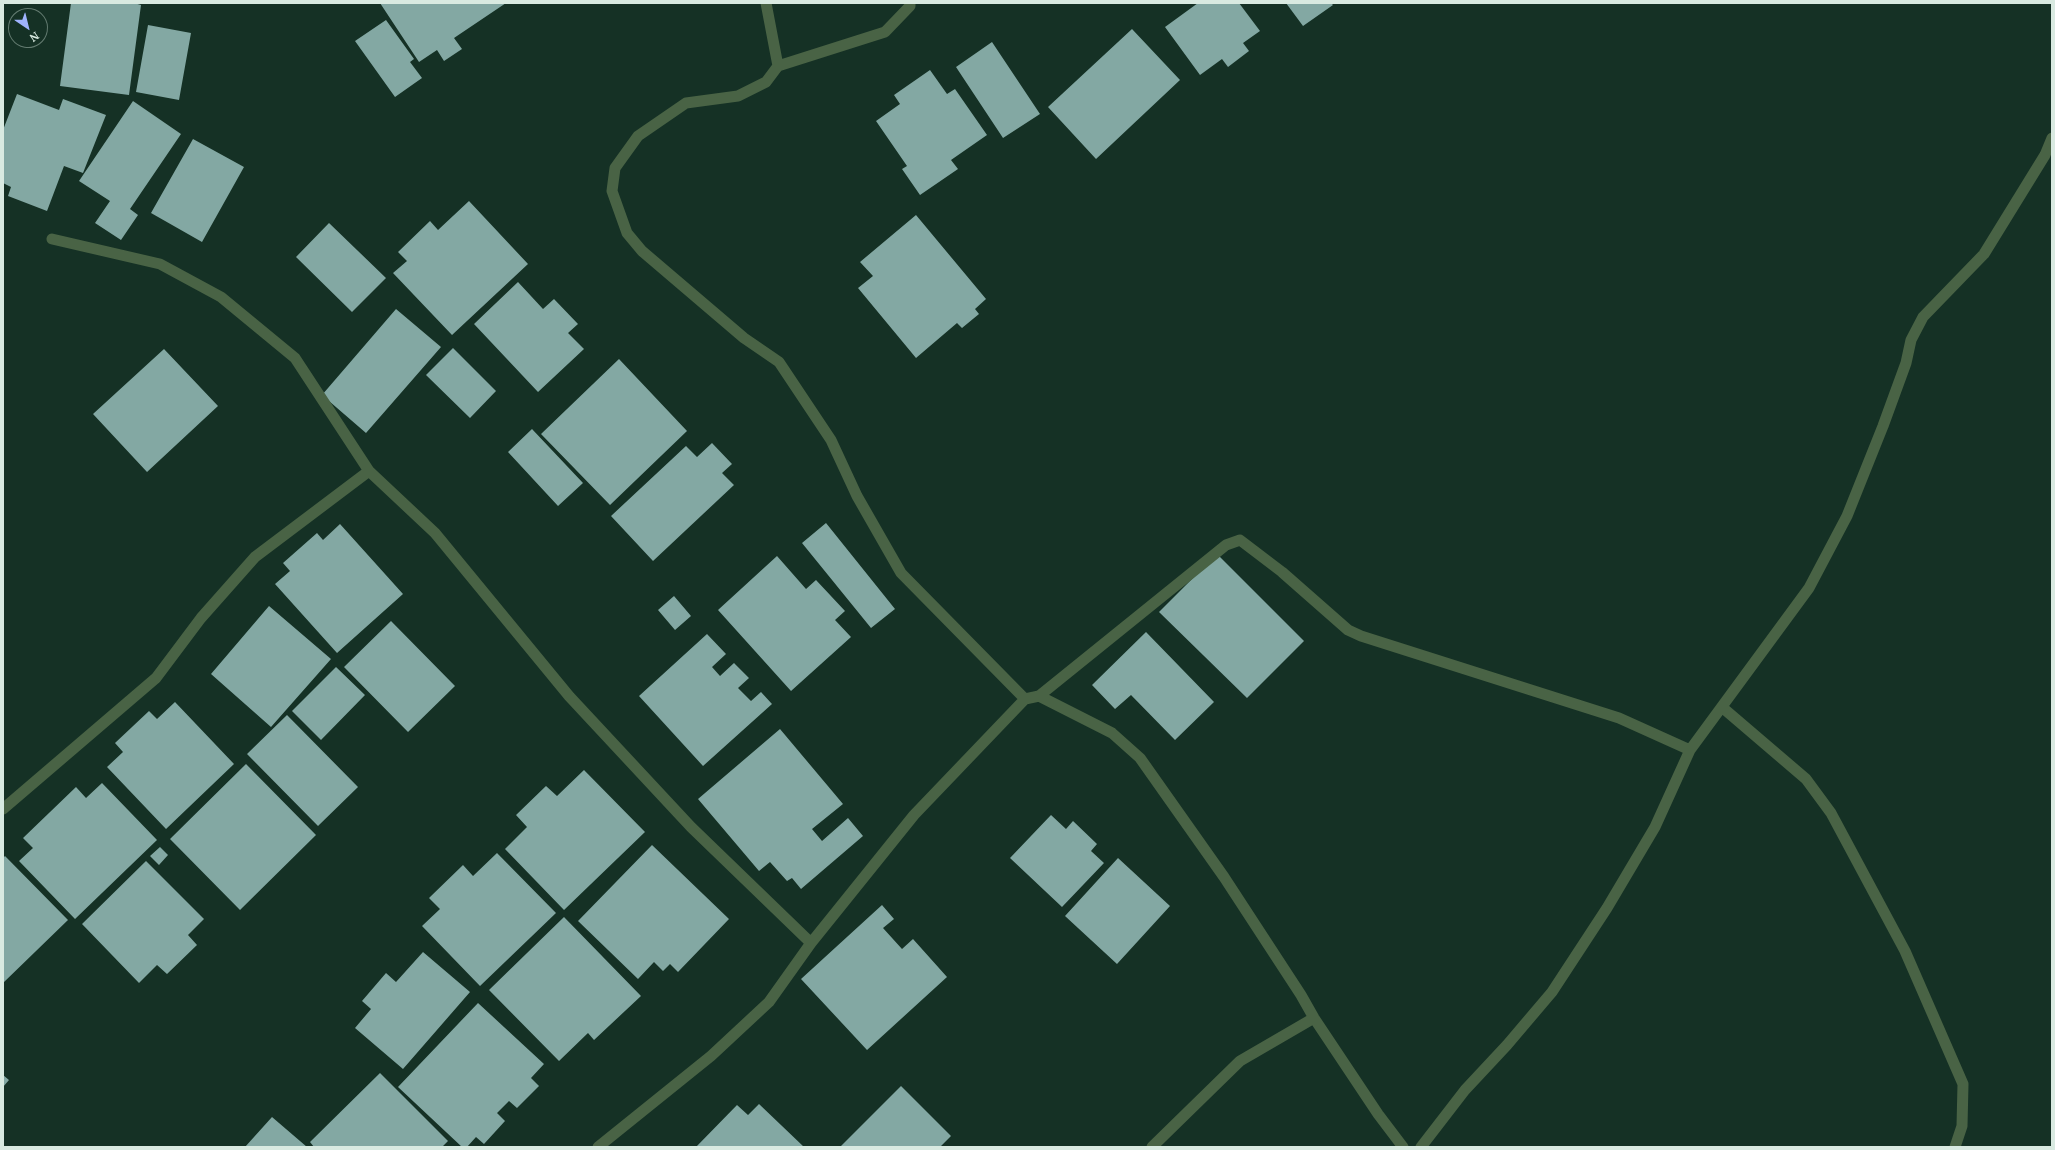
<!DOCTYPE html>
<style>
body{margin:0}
#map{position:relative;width:2055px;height:1150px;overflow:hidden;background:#153125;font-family:"PT Serif",serif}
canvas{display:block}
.frame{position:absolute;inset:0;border:4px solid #d9eae1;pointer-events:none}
.north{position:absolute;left:8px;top:8px;width:40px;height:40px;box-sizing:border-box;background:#153125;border:1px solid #637b70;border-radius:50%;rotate:145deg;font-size:11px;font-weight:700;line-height:16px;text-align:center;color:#d9eae1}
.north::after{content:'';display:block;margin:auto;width:14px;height:18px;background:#9fb3fd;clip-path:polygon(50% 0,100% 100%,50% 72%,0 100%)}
</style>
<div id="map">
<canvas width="2055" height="1150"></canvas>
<div class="frame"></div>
<div class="north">N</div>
</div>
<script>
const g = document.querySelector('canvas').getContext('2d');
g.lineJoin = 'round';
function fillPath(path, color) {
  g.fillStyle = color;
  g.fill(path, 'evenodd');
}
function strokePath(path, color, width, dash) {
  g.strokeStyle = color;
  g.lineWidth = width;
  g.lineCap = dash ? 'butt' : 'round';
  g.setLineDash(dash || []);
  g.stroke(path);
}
const building = new Path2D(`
 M71,3H134L141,5L129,95L60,86Z
 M380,3H506L454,38L462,49L444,61L437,50L419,62Z
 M1198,3H1239L1260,31L1243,43L1249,51L1228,67L1222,59L1200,75L1165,27Z
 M1286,3H1331L1333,5L1303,26Z
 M386,20L414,59L410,62L422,78L395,97L355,41Z
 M148,25L191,33L179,100L136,92Z
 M1132,29L1180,80L1096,159L1048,107Z
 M992,42L1040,114L1003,138L956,67Z
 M930,70L947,94L955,89L987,135L951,160L958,169L920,195L902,169L907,166L876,121L900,104L894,95Z
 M17,94L59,110L63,99L106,115L83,173L64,166L47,211L8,196L11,187L3,183V130Z
 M133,101L181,134L130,209L138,215L121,240L95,223L110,201L79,181Z
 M193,139L244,167L202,242L151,213Z
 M469,201L528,264L452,335L393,273L407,261L398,252L430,221L438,230Z
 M916,215L986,299L975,309L979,314L962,328L957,323L916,358L858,288L873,276L860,262Z
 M329,223L386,278L352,312L296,257Z
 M518,282L543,309L554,299L578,324L568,333L584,349L538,392L474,324Z
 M396,309L441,347L366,433L322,395Z
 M453,348L496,391L470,418L426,375Z
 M164,349L218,406L147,472L93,414Z
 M619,359L687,431L610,505L541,434Z
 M532,429L583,483L558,506L508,452Z
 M712,443L732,464L722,473L734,485L653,561L611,516L686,446L697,457Z
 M826,523L895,609L871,628L802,543Z
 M340,524L403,594L337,653L275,584L290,571L283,563L317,533L323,540Z
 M1217,554L1304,641L1247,698L1159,612Z
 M777,556L806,589L816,580L845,611L835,620L851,637L791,691L718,610Z
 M674,596L691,616L675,630L658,610Z
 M269,606L331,659L271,727L211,674Z
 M391,621L455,686L408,732L344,667Z
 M1146,632L1214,702L1175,740L1131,695L1115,709L1092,685Z
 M707,634L726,654L712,667L720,676L734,663L749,678L738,688L751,701L761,692L772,704L703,766L639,696Z
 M336,667L365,695L321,740L292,711Z
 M175,702L234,764L166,829L107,767L123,752L115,743L149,711L157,719Z
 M287,715L358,787L318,826L247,754Z
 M780,729L843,804L812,829L822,841L848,818L863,836L801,889L792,878L787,881L770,862L759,871L698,799Z
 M246,764L316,835L240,910L170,839Z
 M584,770L645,832L564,910L505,849L527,827L516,815L546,786L557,796Z
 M102,783L157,840L75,919L19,861L33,848L23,838L76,787L86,798Z
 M1051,815L1066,829L1073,821L1097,844L1091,851L1104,863L1062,907L1010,858Z
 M652,845L729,919L678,972L670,964L663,971L654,962L638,979L578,921Z
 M160,847L168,855L159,865L150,856Z
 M497,853L556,913L480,986L422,926L440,909L429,898L463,865L473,876Z
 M5,856L68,920L3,983V858Z
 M1118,858L1170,906L1117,964L1065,916Z
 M146,861L204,919L188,935L197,945L167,974L157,965L139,983L82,924Z
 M882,905L894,919L883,928L902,949L913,939L947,977L867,1050L801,979Z
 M564,917L641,996L594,1040L588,1033L559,1061L489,990Z
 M423,952L470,992L403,1069L355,1028L371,1009L362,1001L386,973L396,982Z
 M478,1003L544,1064L531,1078L539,1086L517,1108L509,1101L497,1113L505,1121L484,1144L476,1137L467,1147H462L398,1087Z
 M380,1073L448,1141L442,1147H314L310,1142Z
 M3,1075L9,1080L3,1087Z
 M901,1086L951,1136L940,1147H840Z
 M759,1104L804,1147H696L737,1105L748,1115Z
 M272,1117L307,1147H245Z`);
const minor = new Path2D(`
 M766,3L778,66L766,82L738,96L686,103L638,136L615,168L612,191L627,233L642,251L744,338L779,362L831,440L857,496L901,573L1025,699L1039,696L1112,733L1140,758L1224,877L1301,995L1314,1018L1378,1114L1403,1147
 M778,66L885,32L910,6V3
 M52,239L160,264L221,297L295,358L369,471L435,533L569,696L691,827L811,943
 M1039,696L1226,545L1240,540L1282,572L1348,630L1361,636L1619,718L1690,750
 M1723,708L1806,779L1831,813L1905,951L1963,1084L1962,1126L1955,1147
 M3,809L156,678L201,618L255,557L369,471
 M598,1147L711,1056L769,1002L811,943L914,815L1025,699
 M1152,1147L1240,1061L1314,1018
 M1421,1147L1465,1090L1507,1045L1552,992L1607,908L1655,827L1690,750L1809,588L1847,516L1883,426L1906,363L1911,340L1923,317L1984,254L2045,155L2052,138`);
fillPath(building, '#83a8a3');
strokePath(minor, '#496345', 11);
</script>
